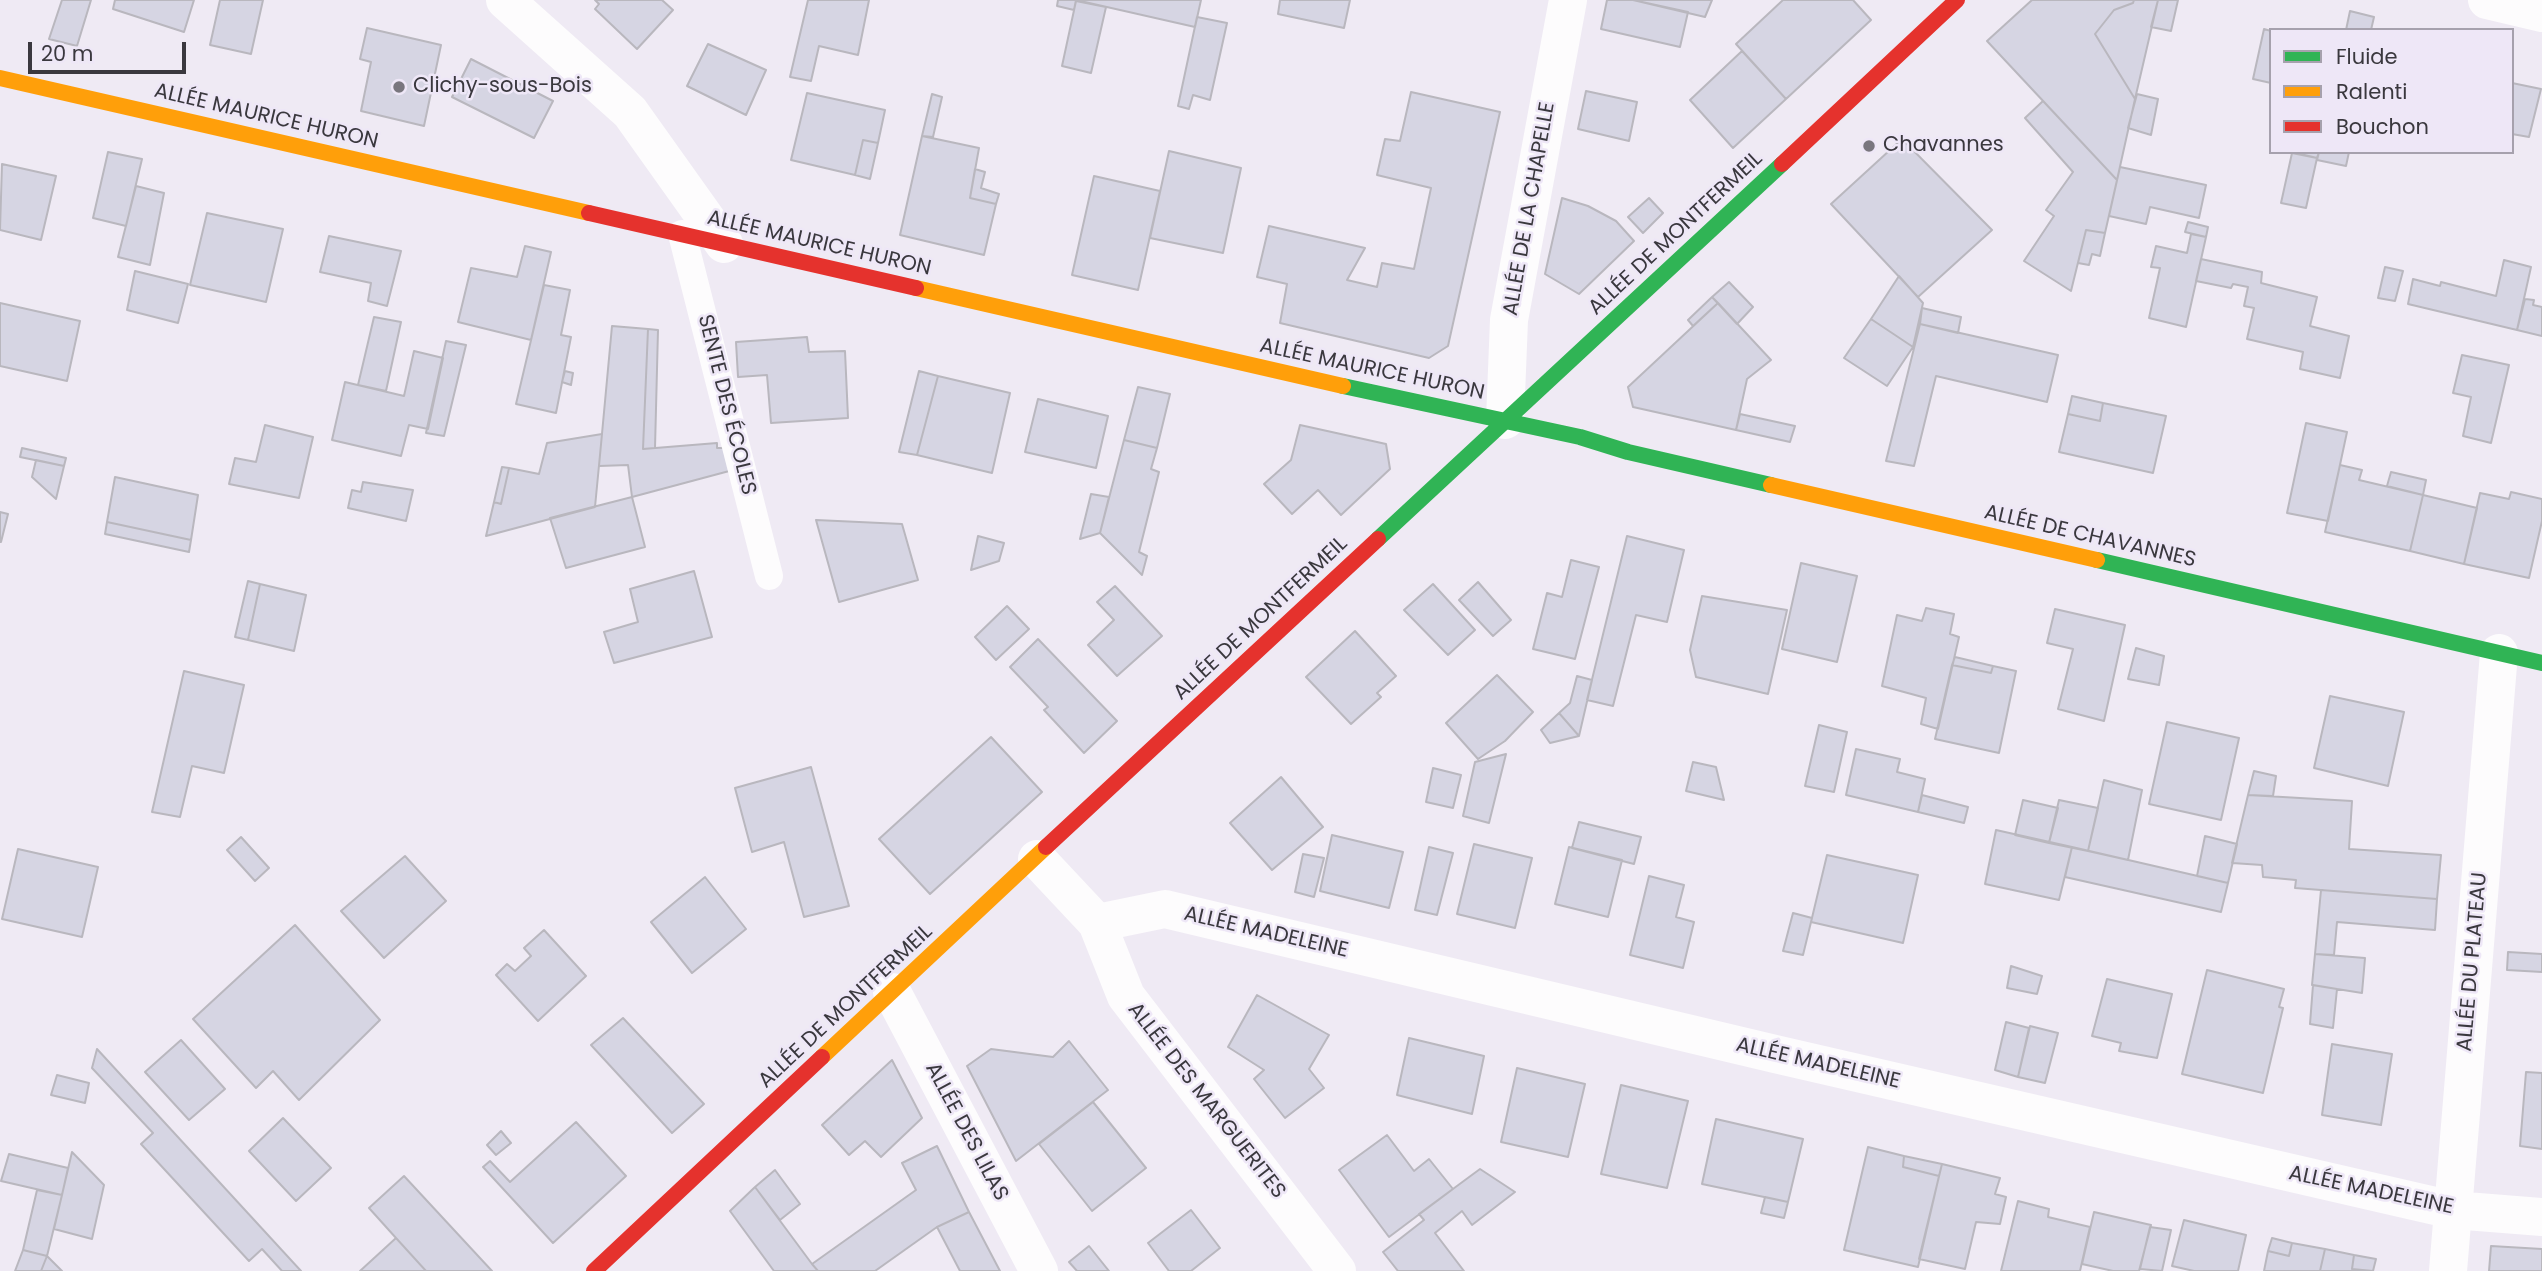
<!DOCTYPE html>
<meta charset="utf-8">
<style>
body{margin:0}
#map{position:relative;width:2542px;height:1271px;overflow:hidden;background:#efeaf4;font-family:Poppins,sans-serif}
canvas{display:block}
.legend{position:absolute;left:2269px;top:28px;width:245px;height:126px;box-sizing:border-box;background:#eee7f7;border:2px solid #a6a1ad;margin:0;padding:9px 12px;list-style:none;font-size:21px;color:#3a383e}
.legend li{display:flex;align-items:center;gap:14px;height:35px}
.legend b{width:35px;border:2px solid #a6a1ad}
.scale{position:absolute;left:28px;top:42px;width:158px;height:32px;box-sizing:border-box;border:4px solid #3a383e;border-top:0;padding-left:9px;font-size:21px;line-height:24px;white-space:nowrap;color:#3a383e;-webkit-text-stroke:5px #eee7f7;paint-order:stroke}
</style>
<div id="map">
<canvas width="2542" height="1271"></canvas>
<ul class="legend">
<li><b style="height:9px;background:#30b455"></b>Fluide</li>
<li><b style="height:9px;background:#ff9f0a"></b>Ralenti</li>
<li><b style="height:9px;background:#e5322d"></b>Bouchon</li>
</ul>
<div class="scale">20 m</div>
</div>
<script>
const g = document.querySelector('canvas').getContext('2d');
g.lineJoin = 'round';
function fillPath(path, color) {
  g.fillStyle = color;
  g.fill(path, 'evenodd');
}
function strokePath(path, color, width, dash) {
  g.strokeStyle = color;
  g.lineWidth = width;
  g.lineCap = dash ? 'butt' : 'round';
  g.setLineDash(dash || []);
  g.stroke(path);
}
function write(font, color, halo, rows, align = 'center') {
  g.font = font + ' Poppins,sans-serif';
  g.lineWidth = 5;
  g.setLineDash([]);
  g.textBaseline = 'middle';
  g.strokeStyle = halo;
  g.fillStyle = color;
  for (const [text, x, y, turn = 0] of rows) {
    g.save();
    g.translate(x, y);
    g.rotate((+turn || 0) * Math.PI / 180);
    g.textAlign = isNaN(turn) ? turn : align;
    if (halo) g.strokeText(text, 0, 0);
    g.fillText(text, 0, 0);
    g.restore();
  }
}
const building = new Path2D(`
 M62,0H91L77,46L49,39Z
 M115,0H194L184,32L113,9Z
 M220,0H263L251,54L210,45Z
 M595,0H662L673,10L637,49L595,9L599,4Z
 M808,0H869L858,55L819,46L811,81L790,77Z
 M1058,0H1076L1074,10L1057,6Z
 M1076,0H1201L1195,27Z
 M1280,0H1350L1344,28L1278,14Z
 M1607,0H1633L1688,12L1680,47L1601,29Z
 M1633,0H1712L1705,17Z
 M1783,0H1853L1871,20L1786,99L1736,44Z
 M2032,0H2134L2133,3L2114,10L2095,34L2135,99L2117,180L1987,41Z
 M2134,0H2158L2135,99L2095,34L2114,10L2133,3Z
 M2158,0H2178L2171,31L2151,27Z
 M1076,1L1106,7L1091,73L1062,66Z
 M2350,11L2374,17L2371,30H2346Z
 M1197,17L1227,23L1210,100L1193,95L1189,109L1178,106Z
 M367,28L441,45L424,126L361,111L371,62L360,59Z
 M2264,29L2271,31V83L2253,79Z
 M708,44L766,70L746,115L687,86Z
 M1742,51L1786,99L1733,148L1690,100Z
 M471,59L553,101L534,138L452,97Z
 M2512,83L2541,89L2529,137L2512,134Z
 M1586,91L1637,102L1629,141L1578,129Z
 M1411,92L1500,112L1448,346L1429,358L1280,323L1287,284L1257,277L1269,226L1365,248L1347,280L1377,287L1382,263L1414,269L1431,188L1377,175L1385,139L1400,141Z
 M807,93L885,110L878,143L863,140L855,175L791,160Z
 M932,94L942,97L933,137L922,136Z
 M2137,94L2158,99L2151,135L2128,128Z
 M2043,101L2117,180L2105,233L2086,230L2071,291L2024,261L2054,216L2046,210L2073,172L2025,118Z
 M922,136L979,148L970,198L996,204L984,255L900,235Z
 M1902,139L1992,230L1918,297L1831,204Z
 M863,140L878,143L870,179L855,175Z
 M1169,151L1241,168L1223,253L1150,238Z
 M108,152L142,159L126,226L93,218Z
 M2292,152H2319L2317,158Z
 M2319,152H2349L2346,166L2317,160Z
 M2292,153L2317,158L2306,208L2281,203Z
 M2,164L56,176L41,240L0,230Z
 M2120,167L2206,185L2199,218L2150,207L2146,224L2109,216Z
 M975,169L985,172L981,188L999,194L996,204L970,198Z
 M1094,176L1160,191L1138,290L1072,275Z
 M136,186L164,193L150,265L118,257Z
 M1562,198L1588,206L1616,221L1634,241L1579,294L1545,274Z
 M1649,198L1663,213L1643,233L1628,217Z
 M207,213L283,229L266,302L190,285Z
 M2188,222L2208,227L2206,237L2185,232Z
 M2086,230L2105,233L2100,256L2092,254L2089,265L2078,263Z
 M2191,234L2206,237L2186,327L2149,318L2160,268L2151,267L2156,246L2187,253Z
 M329,236L401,251L387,306L368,301L371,283L320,272Z
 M525,246L551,252L531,340L458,322L471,268L517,277Z
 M2201,259L2262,272L2261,283L2317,297L2310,326L2349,336L2340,378L2300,369L2303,352L2247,339L2254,308L2244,306L2248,287L2233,284L2231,288L2196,281Z
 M2504,260L2531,267L2517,330L2408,304L2413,279L2440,286L2441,282L2496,296Z
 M2385,267L2403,271L2395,301L2378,298Z
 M135,271L188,284L178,323L127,310Z
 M1899,276L1923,303L1913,347L1871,319Z
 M1729,282L1753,307L1737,324L1712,297Z
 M544,285L570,290L561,335L571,337L556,413L516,404Z
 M1712,297L1718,303L1693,326L1688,320Z
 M2525,299L2534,300L2533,305L2542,307V336L2517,330Z
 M0,303L80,321L67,381L0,366Z
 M1718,303L1771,360L1747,379L1736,430L1633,407L1628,387Z
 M1922,308L1961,317L1958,333L1920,324Z
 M374,317L401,322L386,391L358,385Z
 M1871,319L1913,347L1887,386L1844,358Z
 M1920,324L2058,355L2047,402L1936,376L1914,466L1886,461Z
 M612,326L648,329L643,449L717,443V448H726L733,470L632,497L628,465L599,466Z
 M648,329L658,330L655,448L643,449Z
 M807,337L809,352L845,351L848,418L771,423L767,375L738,377L736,342Z
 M446,341L466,345L444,436L426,433Z
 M414,351L443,358L428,429L409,425L401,456L332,440L345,382L404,396Z
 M2462,355L2509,365L2491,443L2463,436L2471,397L2453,393Z
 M565,371L573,373L571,385L562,382Z
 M919,371L938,376L917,455L899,452Z
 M938,376L1010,393L992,473L917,455Z
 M1138,387L1170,394L1157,448L1124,440Z
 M2072,396L2103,403L2100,421L2068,414Z
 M1038,399L1108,416L1096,468L1025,452Z
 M2103,403L2166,416L2153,473L2059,452L2068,414L2100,421Z
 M1740,414L1795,426L1790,442L1736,430Z
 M2306,423L2347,432L2328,521L2287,513Z
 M265,425L313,437L299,498L229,484L235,458L256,462Z
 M1300,425L1386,444L1390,469L1341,515L1318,490L1292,514L1264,484L1291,460Z
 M602,434L595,507L486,536L494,502L501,504L509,468L539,474L547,443Z
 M1124,440L1157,448L1151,469L1159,472L1139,552L1147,556L1142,575L1100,533Z
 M22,448L66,458L64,466L20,457Z
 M36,460L64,466L56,499L32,477Z
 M2340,465L2362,470L2359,480L2423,495L2410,551L2325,532Z
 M502,467L509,468L501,504L494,502Z
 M2391,472L2426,480L2423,495L2387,486Z
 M115,477L198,495L191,540L107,522Z
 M363,482L413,490L406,521L348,508L352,490L361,492Z
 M2511,492L2542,499V521L2529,578L2464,564L2480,493L2509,499Z
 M1091,494L1109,497L1100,533L1080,539Z
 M2423,495L2477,508L2464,564L2410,551Z
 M632,497L645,547L566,568L550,518Z
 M0,512L8,514L1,542H0Z
 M816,520L902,524L918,580L839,602Z
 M107,522L191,540L189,552L105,534Z
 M978,536L1004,543L999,561L971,570Z
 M1627,536L1684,550L1667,622L1636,615L1613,706L1587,700Z
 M1571,560L1599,567L1575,659L1533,649L1547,593L1562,597Z
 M1801,563L1857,576L1837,662L1782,649Z
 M694,571L712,637L614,663L604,632L638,622L630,589Z
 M248,581L260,584L248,640L235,637Z
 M1478,582L1511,620L1493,636L1459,600Z
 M260,584L306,595L294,651L248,640Z
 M1433,584L1475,630L1448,655L1404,610Z
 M1115,586L1162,636L1117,676L1088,645L1114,620L1097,602Z
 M1702,596L1787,610L1768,694L1696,677L1690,650Z
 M1007,606L1029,629L996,660L975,637Z
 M1926,608L1954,614L1950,634L1959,637L1938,729L1921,724L1926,698L1882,686L1897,615L1922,621Z
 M2055,609L2125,625L2104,721L2058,709L2073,649L2047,643Z
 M1355,631L1396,676L1377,693L1381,697L1351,724L1306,677Z
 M1038,639L1117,721L1084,753L1044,710L1048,707L1010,667Z
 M2136,648L2164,656L2159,685L2128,679Z
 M1955,657L1993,666L1991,673L1952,665Z
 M1952,665L1991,673L1993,666L2016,671L1999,753L1935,739Z
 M184,671L244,685L224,773L192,766L180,817L152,812Z
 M1497,675L1533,712L1505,741L1478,759L1446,723Z
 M1577,676L1592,680L1579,736L1559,713L1570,703Z
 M2330,696L2404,712L2388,786L2314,768Z
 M1559,713L1579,736L1550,743L1541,730Z
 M2167,722L2239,738L2221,820L2149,804Z
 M1819,725L1847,732L1834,792L1805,786Z
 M991,737L1042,792L930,894L879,839Z
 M1856,749L1900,759L1897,772L1925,779L1918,812L1846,795Z
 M1506,754L1489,823L1463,816L1475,762Z
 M1693,762L1716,767L1724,800L1686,791Z
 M811,767L849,906L804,917L784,842L752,852L735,788Z
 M1433,768L1461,775L1453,808L1426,802Z
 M2254,771L2276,776L2273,796L2248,795Z
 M1281,777L1323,827L1272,870L1230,823Z
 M2104,780L2142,790L2128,860L2088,851Z
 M1922,795L1968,807L1964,823L1918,812Z
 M2248,795L2352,801L2349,849L2441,855L2437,899L2295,888L2296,880L2263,877L2262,865L2232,863Z
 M2023,800L2058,808L2049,843L2015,835Z
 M2059,800L2098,808L2088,851L2049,843Z
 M1579,822L1641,837L1634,864L1572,848Z
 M1996,830L2072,847L2059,900L1985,884Z
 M1332,835L1403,852L1389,908L1320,891Z
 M2205,836L2237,844L2228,883L2197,876Z
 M241,837L269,868L255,881L227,850Z
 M1474,844L1532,858L1515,928L1457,914Z
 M1429,847L1453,853L1437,915L1415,910Z
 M1569,847L1622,860L1608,917L1555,904Z
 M2072,847L2228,883L2221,912L2065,877Z
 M18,849L98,867L82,937L2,919Z
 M1303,854L1324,858L1314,897L1295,892Z
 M1827,855L1918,875L1903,943L1811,922Z
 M405,856L446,901L384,958L341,911Z
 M1649,876L1684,885L1676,917L1694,922L1683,968L1630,955Z
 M705,877L746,929L692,973L651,922Z
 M2321,890L2437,899L2435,930L2337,922L2334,955L2315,954Z
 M1793,913L1812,918L1803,955L1783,951Z
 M295,925L380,1020L299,1100L273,1071L256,1088L193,1019Z
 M544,930L586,976L538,1021L496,975L507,964L515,971L531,956L524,948Z
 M2508,952L2542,954V972L2507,970Z
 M2315,954L2365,958L2362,993L2312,985Z
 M2011,966L2042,976L2037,994L2007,988Z
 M2207,970L2284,989L2279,1007L2283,1008L2263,1093L2182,1074Z
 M2107,979L2172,994L2157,1058L2119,1051L2121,1043L2092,1036Z
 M2313,985L2337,989L2333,1028L2310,1024Z
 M1257,995L1329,1035L1309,1069L1324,1088L1285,1118L1254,1079L1264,1070L1228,1047Z
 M623,1018L704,1104L672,1133L591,1045Z
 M2006,1022L2029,1028L2018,1077L1995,1070Z
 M2030,1026L2058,1033L2045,1083L2018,1077Z
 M1409,1038L1484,1056L1472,1114L1397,1095Z
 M181,1040L225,1089L189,1120L145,1072Z
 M1069,1041L1108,1090L1016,1161L967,1066L991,1049L1053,1057Z
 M2332,1044L2392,1054L2381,1125L2322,1115Z
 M97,1049L301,1271H282L262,1249L249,1261L141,1144L153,1133L92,1068Z
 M892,1060L922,1118L881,1157L865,1141L849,1155L822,1125Z
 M1517,1068L1585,1084L1568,1157L1501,1142Z
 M2526,1072L2542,1073V1149L2520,1146Z
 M57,1075L89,1083L85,1103L51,1095Z
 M1621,1085L1688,1101L1667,1188L1601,1174Z
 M1093,1102L1146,1168L1092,1211L1039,1144Z
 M283,1118L331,1168L296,1201L249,1151Z
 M1716,1119L1803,1139L1788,1202L1702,1184Z
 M576,1122L626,1176L553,1243L483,1167L490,1161L510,1182Z
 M501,1131L511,1143L496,1155L487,1145Z
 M1387,1135L1414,1171L1429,1159L1453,1189L1389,1237L1339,1170Z
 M937,1146L969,1212L937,1227L875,1271H818L812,1264L916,1190L902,1163Z
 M1868,1147L1904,1156L1903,1167L1939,1176L1918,1267L1844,1250Z
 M72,1152L104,1185L92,1239L54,1229Z
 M9,1154L68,1168L62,1195L1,1181Z
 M1904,1156L1942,1164L1939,1176L1903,1167Z
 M1942,1164L2000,1178L1995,1194L2006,1197L2000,1224L1976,1222L1965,1269L1919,1259Z
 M1480,1169L1515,1192L1472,1225L1462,1211L1435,1233L1464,1271H1398L1383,1252L1424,1220L1419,1214Z
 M775,1170L800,1204L780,1220L755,1187Z
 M404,1176L492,1271H426L396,1238L369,1208Z
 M755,1187L812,1264L818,1271H774L730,1211Z
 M37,1190L62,1195L47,1256L23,1250Z
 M1765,1197L1788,1202L1784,1218L1761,1213Z
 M2018,1201L2049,1209L2048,1217L2090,1227L2080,1271H2001Z
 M1191,1210L1220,1248L1191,1271H1169L1148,1243Z
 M969,1212L1000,1271H960L937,1227Z
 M2094,1212L2151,1225L2139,1271H2113L2082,1264Z
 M2184,1220L2246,1235L2238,1271H2194L2172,1266Z
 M2150,1227L2171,1230L2162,1271L2140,1269Z
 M396,1238L426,1271H360Z
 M2272,1238L2292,1243L2289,1256L2268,1251Z
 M2292,1243L2325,1249L2320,1271H2264L2268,1251L2289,1256Z
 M1089,1246L1109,1271H1077L1069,1262Z
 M2491,1246L2542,1249V1271H2489Z
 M2325,1249L2354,1255L2352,1269L2360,1271H2320Z
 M23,1250L47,1256L41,1271H15Z
 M2354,1255L2376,1259L2373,1271L2352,1269Z
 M47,1256L62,1271H41Z`);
const lane = new Path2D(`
 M682,234L769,576`);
const street = new Path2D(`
 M505,0L630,112L724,244
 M2487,0L2542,13
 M1505,420L1509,320L1568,0
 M1037,859L1097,923L1126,996L1337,1271
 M1097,923L1165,909L1775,1054L2422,1203L2453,1210L2542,1217
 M892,992L1039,1271
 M2448,1271L2499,653`);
const fast = new Path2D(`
 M1343,386L1580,437L1628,452L1771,485
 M1378,539L1782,164
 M2097,560L2542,663`);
const slow = new Path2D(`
 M0,78L589,213
 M916,288L1343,386
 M1771,485L2097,560
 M822,1057L1046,847`);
const jam = new Path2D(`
 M1782,164L1957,0
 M589,213L916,288
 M1046,847L1378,539
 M594,1271L822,1057`);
const markers = [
 [399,87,7,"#79767e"],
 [1869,146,7,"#79767e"]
];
const poiNames = [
 ["Clichy-sous-Bois",413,87],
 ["Chavannes",1883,146]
];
const streetNames = [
 ["ALLÉE MAURICE HURON",266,117,13],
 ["ALLÉE DE LA CHAPELLE",1530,209,-80],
 ["ALLÉE DE MONTFERMEIL",1676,234,-43],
 ["ALLÉE MAURICE HURON",819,244,13],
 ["ALLÉE MAURICE HURON",1372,370,12],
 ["SENTE DES ÉCOLES",726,405,76],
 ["ALLÉE DE CHAVANNES",2090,537,13],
 ["ALLÉE DE MONTFERMEIL",1261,619,-43],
 ["ALLÉE MADELEINE",1266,933,13],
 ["ALLÉE DU PLATEAU",2473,962,-85],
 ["ALLÉE DE MONTFERMEIL",846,1007,-43],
 ["ALLÉE MADELEINE",1818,1064,13],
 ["ALLÉE DES MARGUERITES",1206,1101,52],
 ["ALLÉE DES LILAS",966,1132,62],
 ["ALLÉE MADELEINE",2371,1191,12]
];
fillPath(building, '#d6d5e3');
strokePath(building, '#b9b7be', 2);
strokePath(lane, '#fdfcfd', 28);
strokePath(street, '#fdfcfd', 38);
strokePath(fast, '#30b455', 16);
strokePath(slow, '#ff9f0a', 16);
strokePath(jam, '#e5322d', 16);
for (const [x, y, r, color] of markers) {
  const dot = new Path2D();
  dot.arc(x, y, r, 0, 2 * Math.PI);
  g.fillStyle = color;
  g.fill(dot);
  strokePath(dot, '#eee7f7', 2.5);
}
write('21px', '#3a383e', '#eee7f7', poiNames, 'left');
write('21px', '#3a383e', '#eee7f7', streetNames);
</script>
